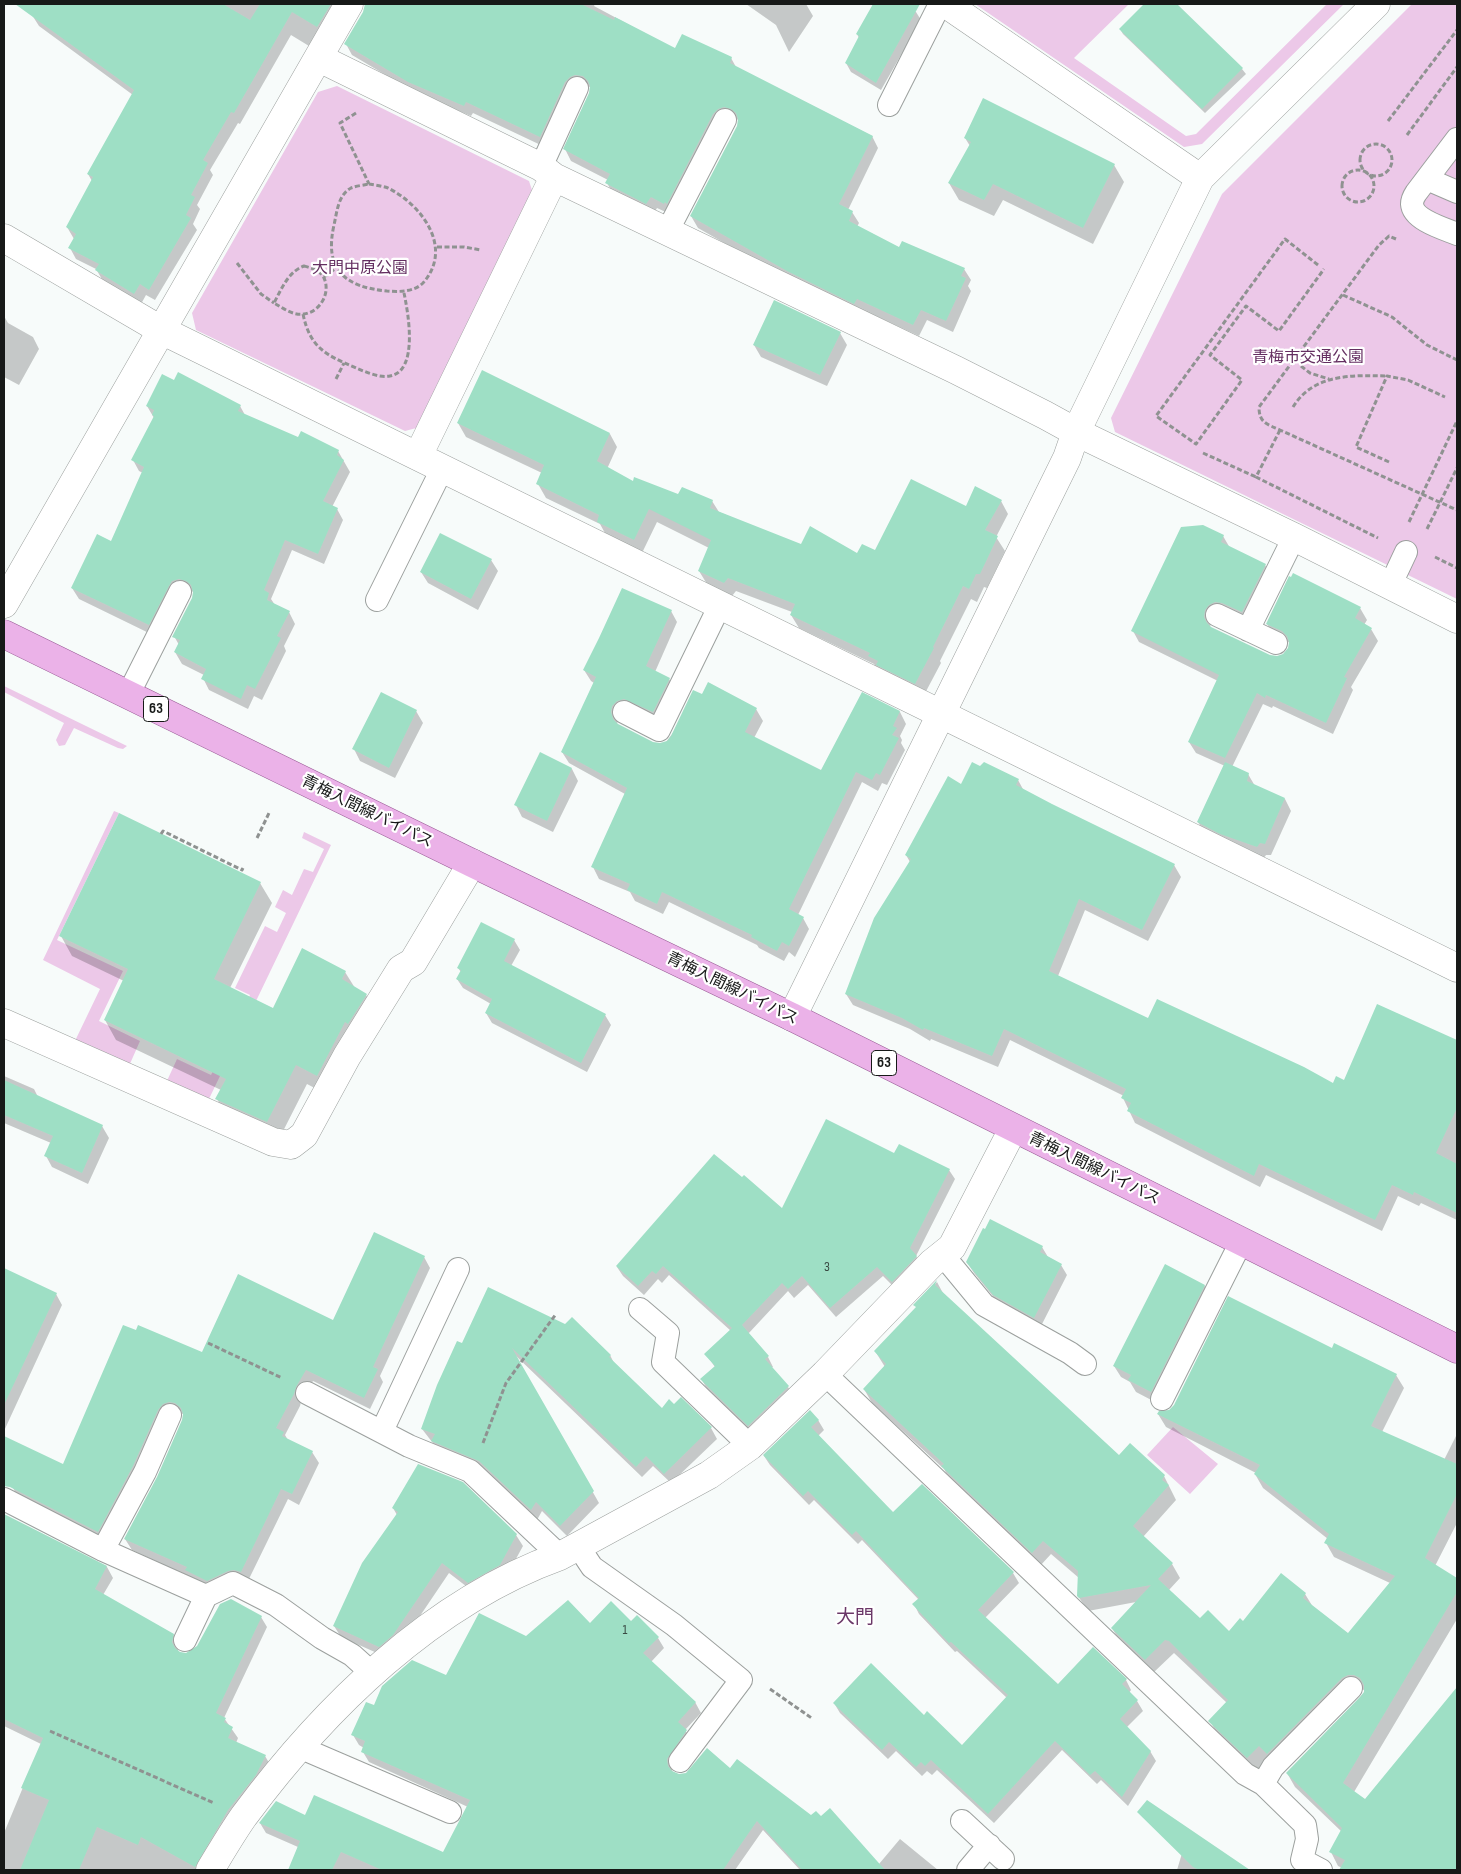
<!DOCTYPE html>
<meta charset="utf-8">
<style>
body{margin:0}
#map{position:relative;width:1461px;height:1874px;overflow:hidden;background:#f7fbfa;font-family:"Sofia Sans Condensed",sans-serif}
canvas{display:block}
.frame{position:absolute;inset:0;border:5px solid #171918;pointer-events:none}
</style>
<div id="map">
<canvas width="1461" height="1874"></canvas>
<div class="frame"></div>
</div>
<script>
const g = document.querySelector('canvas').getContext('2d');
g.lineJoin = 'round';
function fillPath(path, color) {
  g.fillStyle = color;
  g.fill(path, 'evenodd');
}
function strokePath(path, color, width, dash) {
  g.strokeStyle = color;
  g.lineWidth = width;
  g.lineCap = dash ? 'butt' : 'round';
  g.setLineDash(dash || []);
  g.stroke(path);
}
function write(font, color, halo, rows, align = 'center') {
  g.font = font + ' "Sofia Sans Condensed","Noto Sans JP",sans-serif';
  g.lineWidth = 4.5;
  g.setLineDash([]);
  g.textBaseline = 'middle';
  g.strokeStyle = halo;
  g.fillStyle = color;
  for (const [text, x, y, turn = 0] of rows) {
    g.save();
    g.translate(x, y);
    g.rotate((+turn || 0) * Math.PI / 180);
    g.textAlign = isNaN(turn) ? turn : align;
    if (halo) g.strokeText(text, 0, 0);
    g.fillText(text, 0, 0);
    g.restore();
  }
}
const green = new Path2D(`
 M975,4H1129L1074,58L1186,136L1196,134L1327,4H1344L1202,144L1184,147Z
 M1412,4H1457V599L1115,432L1111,418L1222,194Z
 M337,86L529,181L534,196L420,427L405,431L196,330L192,313L318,92Z
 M4,686L127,746L123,749L118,748L74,728L65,745L59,746L56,740L64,723L4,692Z
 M114,811L119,813L57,940L123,971L99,1021L140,1041L129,1066L74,1043L100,989L43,960Z
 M304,832L331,845L208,1101L166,1083L177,1059L211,1075L250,995L235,988L265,926L277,932L286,913L275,907L283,890L292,895L304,869L313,872L324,849L302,838Z
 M1173,1427L1218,1464L1190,1494L1147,1455Z`);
const shadow = new Path2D(`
 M40,4H98L103,7L105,4H345L309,46L291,35L240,124L238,123L210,170L213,175L197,205L200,209L193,224L197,230L155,300L146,295L141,304L103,281L96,269L76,259L70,248L74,239L67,227L92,181L88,174L133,95L39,26L32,15Z
 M366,4H595L594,6L676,50L731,58L736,67L872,136L878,148L848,210L852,212L859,223L857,227L900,248L964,269L971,280L968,286L971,291L953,332L927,320L919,336L863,310L861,314L794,283L698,228L691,216L738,126L739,120L731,118L670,214L657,208L653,215L613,194L607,183L608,180L571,161L565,149L590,93L591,87L582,86L547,148L473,113L471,116L416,93L352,55L346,44L364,12Z
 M746,4H806L813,16L789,52L776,25Z
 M874,4H902L916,12L921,20L881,90L851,72L846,63L859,38L857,34Z
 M1145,4H1176L1242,69L1246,74L1205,113L1123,34L1120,29Z
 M965,138L1114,165L1124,182L1093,244L1003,200L994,216L959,200L949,183L970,146Z
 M4,316L8,323L33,337L39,349L19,385L4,377Z
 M840,333L847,345L827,386L761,357L754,345Z
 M147,406H240L245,415L298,438L338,451L350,472L332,507L337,509L343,520L324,564L292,550L271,599L275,605L289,612L295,624L284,646L286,651L262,700L254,696L248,709L209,690L203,678L204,675L182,664L175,652L179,645L174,636L193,598L194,592L186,590L155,636L79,599L72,588L112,543L143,473L139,471L133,460L154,418Z
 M458,423L610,434L617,447L607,469L633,482L679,496L712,501L719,512L801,546L858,555L876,552L966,508L1001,501L1008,514L996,537L1005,551L987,588L984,587L977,602L971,599L940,661L941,663L923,697L877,670L874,664L799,628L791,615L792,612L736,591L732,596L707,584L699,571L709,548L657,522L642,553L606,535L600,524L546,498L538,484L542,473L466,437Z
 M1223,536L1230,548L1265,565L1272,577L1249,623L1211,622L1210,628L1270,656L1277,657L1284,655L1289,649L1290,643L1274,635L1267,624L1360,608L1367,620L1364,625L1371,629L1378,641L1351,687L1353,690L1333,734L1273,706L1272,708L1263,704L1232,767L1248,774L1255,786L1285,799L1291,811L1271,855H1266L1264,858L1205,834L1198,822L1225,766L1196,753L1189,742L1218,681L1139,642L1133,631Z
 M491,560L498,571L478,610L428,583L421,572Z
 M671,611L677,622L655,672L669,679L676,690L660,723L618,718L617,725L653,743L659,744L666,742L702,695L709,683L756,709L763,721L754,738L821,771L862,694L900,712L906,724L900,736L902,740L901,743L905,750L887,785L882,783L878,791L862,782L798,915L803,918L809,929L795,957L789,952L784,961L759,948L757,945L669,902L663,914L635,901L630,892L599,879L593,867L625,794L569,763L562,752L594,683L591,681L584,670Z
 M416,711L423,723L395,778L360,761L354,749Z
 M541,754L572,769L578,781L553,832L522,817L516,805Z
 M1018,780L1024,791L1174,865L1181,877L1148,941L1085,910L1058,976L1148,1020L1333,1085L1345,1082L1378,1005L1457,1041V1220L1421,1203L1419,1206L1398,1196L1382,1231L1266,1175L1260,1187L1135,1123L1123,1098L1124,1096L1010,1040L998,1067L931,1039L930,1041L910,1029L853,1005L846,994L910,862L906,855L962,786Z
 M260,883L272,903L230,988L274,1009L345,972L355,988L366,995L378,1015L328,1095L307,1084L278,1141L228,1119L217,1099L221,1090L116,1040L105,1020L124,981L72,956L61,936Z
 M514,940L520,950L511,966L605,1015L611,1025L587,1072L492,1023L486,1013L491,1004L463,988L457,979L461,972L458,968Z
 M4,1076L34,1089L38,1097L102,1126L109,1138L88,1184L52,1167L46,1156L51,1143L4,1123Z
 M895,1154L949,1170L955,1179L916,1256L922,1266L898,1291L883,1276L836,1317L808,1285L794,1298L788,1291L748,1334L768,1357L773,1367L771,1368L788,1387L794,1397L754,1435L707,1389L702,1380L715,1367L706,1354L731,1331L669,1275L662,1283L658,1279L644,1295L623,1276L617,1267L782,1210Z
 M1042,1247L1048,1257L1061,1265L1067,1275L1040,1328L1000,1305L974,1273L967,1262Z
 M424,1257L430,1268L380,1376L383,1382L370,1409L313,1381L302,1398L300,1406L285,1435L288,1440L312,1452L319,1463L299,1505L288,1499L247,1583L214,1592L190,1577L132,1550L125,1539L158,1478L183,1421L184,1414L175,1413L104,1543L19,1499L13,1488L64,1466L202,1354L334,1322Z
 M4,1269L56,1294L62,1305L4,1431Z
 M937,1282L944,1295L1119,1457L1164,1476L1176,1500L1143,1537L1172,1564L1180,1578L1169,1590L1200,1620L1229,1633L1243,1623L1305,1594L1313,1607L1348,1634L1390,1583L1334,1557L1326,1543L1328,1539L1263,1488L1255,1474L1256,1473L1166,1427L1158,1414L1169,1411L1332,1350L1396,1375L1404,1388L1382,1432L1444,1460L1457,1434V1523L1435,1566L1457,1579V1619L1354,1792L1366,1800L1457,1689V1870H1347L1338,1866L1331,1852L1342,1832L1295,1787L1287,1773L1365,1692V1690L1356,1689L1267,1759L1256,1771L1218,1735L1210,1721L1227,1703L1174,1653L1153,1673L1120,1642L1112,1628L1136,1602L1088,1611L1078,1596L1079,1578L1051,1554L1040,1566L950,1480L944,1469L872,1403L864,1389L885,1367L875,1351L917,1308L915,1305Z
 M1204,1285L1211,1297L1157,1403L1136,1392L1130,1382L1121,1377L1114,1366Z
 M489,1289L610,1355L615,1365L662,1409L711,1428L717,1439L671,1483L653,1466L642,1477L515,1355L599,1503L567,1536L542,1511L537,1520L439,1451L422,1429Z
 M818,1420L824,1430L818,1436L893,1514L1013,1573L1019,1583L985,1618L1058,1686L1126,1680L1131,1690L1129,1693L1137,1701L1143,1711L1126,1728L1150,1751L1156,1761L1128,1806L1101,1780L1097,1784L1062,1750L994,1823L937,1770L932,1775L927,1771L922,1776L896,1751L888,1759L840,1713L834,1703L924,1716L962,1746L1007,1698L957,1651L955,1652L919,1614L914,1604L919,1600L862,1540L858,1544L814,1500L809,1505L770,1465L764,1456Z
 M393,1508L516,1535L523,1546L506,1577L475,1593L449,1573L399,1647L386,1657L341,1637L334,1626L397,1515Z
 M4,1515L107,1567L113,1578L103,1595L173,1634L179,1645L178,1652L187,1654L261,1617L267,1627L224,1718L238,1738L236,1743L265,1756L271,1766L204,1870H4V1833L41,1744L4,1726Z
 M479,1614L526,1637L590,1625L631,1623L658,1638L664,1648L651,1662L695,1702L701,1713L685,1730L692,1741L672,1770L673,1773L679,1775L730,1770L811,1817L879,1864L900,1839L938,1870H800L763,1830L735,1870H588L585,1869L584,1870H437L439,1862L468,1807L369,1762L363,1752L364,1748L359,1745L353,1735L374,1707L447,1676Z
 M306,1816L410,1848L401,1870H289L298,1847L266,1833L260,1823Z
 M1189,1830L1248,1870H1177Z`);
const building = new Path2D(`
 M15,4H223L250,20L260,4H331L317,27L292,12L234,113L231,112L203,160L208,163L191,195L195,197L186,215L191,218L149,290L140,284L134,294L95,270L99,264L68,248L76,234L66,227L93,177L87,174L134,90Z
 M365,4H581L614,20L615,17L675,48L682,34L732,57L730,63L873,136L839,204L853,211L849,221L899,247L902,241L965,268L961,276L966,278L946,321L921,310L913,325L857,299L854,304L787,271L690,216L737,126L738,119L736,113L731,109L724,107L718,109L713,114L667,204L665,202L664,204L651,197L646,204L605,183L610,174L563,149L589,93L590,86L588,81L583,76L575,75L570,77L565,82L540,137L466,102L464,106L408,82L344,44L363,12Z
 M873,4H920L876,83L845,63L859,36L856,34Z
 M1144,4H1177L1243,68L1202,109L1119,29Z
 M983,98L1115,164L1083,228L993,184L984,200L948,183L971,142L964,138Z
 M774,300L841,332L820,375L753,345Z
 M482,370L610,433L597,461L633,481L634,477L678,494L682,487L713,500L710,508L801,544L810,526L857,553L862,544L875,550L911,479L966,506L975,486L1002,500L985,530L998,536L980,574H976L969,589L963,586L933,647L934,648L915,684L876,665L878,661L868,656L870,653L790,615L795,604L728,578L724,583L698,571L711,540L649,509L634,540L597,522L599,515L536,484L544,465L457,423Z
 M178,372L241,405L238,411L298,437L301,431L339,450L337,455L344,460L323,501L338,508L318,554L285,540L264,590L269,593L267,600L290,611L277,636L281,638L255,689L247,685L241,699L201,679L206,669L174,652L180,640L172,637L192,598L193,592L191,585L186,581L179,579L172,581L169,586L149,625L71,588L97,534L111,541L144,467L131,460L154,416L152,415L154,410L146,406L162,374L174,380Z
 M1203,525L1224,535L1221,542L1266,564L1242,612L1222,603L1215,602L1209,605L1205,610L1204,617L1207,623L1211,627L1270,655L1277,656L1283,654L1288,648L1289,642L1287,636L1282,631L1266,624L1289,576L1291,577L1293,573L1361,607L1355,618L1372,628L1344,677L1347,678L1326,723L1266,695L1265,698L1257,693L1225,758L1188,742L1219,675L1131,631L1181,527Z
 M440,533L492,559L471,599L420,572Z
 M622,588L672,610L646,666L670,678L653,712L624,699L617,701L612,706L611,712L613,719L618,724L653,742L660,743L667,741L671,736L693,690L702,694L708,682L757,708L745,732L821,770L862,692L900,711L893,726L897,728L892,735L899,738L880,775L876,773L872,780L856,772L789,909L804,917L789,946L782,942L777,951L751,937L752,935L662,892L657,904L627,890L630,884L591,867L627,788L561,752L596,677L583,670L599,638Z
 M381,692L417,710L389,768L352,749Z
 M540,752L572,768L547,821L514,805Z
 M972,762L980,766L984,762L1019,779L1016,785L1052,804L1175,864L1142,930L1079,899L1049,971L1148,1018L1157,999L1304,1067L1333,1083L1336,1076L1344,1080L1377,1004L1457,1040V1108L1436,1153L1457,1164V1213L1414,1192L1413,1195L1392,1185L1375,1220L1259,1164L1254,1176L1127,1111L1131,1103L1121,1098L1126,1089L1004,1029L992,1056L924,1028L923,1030L902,1018L845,994L874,918L911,859L905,855L948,776L961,784Z
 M1225,762L1249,773L1247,781L1285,798L1265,844L1260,843L1257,847L1220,834L1197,822Z
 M119,813L261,882L214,979L273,1008L302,948L346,971L342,979L367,994L348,1024L345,1022L317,1076L296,1065L267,1122L215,1099L226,1079L104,1020L128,969L59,936Z
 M481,922L515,939L504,961L606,1014L581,1063L485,1013L492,999L456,979L461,970L457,968Z
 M4,1080L103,1125L82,1173L44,1156L53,1136L4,1115Z
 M826,1119L894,1153L899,1144L950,1169L910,1248L917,1256L892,1282L877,1267L830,1308L802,1276L788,1289L782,1283L742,1325L769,1356L765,1359L789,1386L748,1426L700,1379L715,1366L704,1354L732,1328L663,1266L656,1274L652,1271L638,1286L616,1266L714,1154L742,1177L744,1175L782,1208Z
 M990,1219L1043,1246L1040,1252L1062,1264L1034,1318L993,1295L966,1262L983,1228L985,1229Z
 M374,1232L425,1256L373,1367L378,1369L364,1398L306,1370L296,1387L294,1394L276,1428L284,1432L282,1436L313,1451L292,1494L281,1489L241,1572L234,1570L228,1571L207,1581L185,1570L187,1567L124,1539L157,1477L182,1420L183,1414L181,1408L175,1403L169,1402L163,1404L158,1410L133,1466L98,1532L10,1487L4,1486V1436L63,1464L123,1325L136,1330L138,1325L202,1352L238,1274L333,1320Z
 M1165,1264L1205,1285L1151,1392L1128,1380L1131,1375L1113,1366Z
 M4,1268L57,1293L4,1405Z
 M937,1280L935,1285L1119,1455L1130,1443L1165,1475L1162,1480L1169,1485L1133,1526L1173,1563L1158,1579L1200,1618L1208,1610L1229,1631L1240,1618L1243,1621L1281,1573L1306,1593L1303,1598L1348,1633L1395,1576L1324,1543L1329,1534L1254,1474L1260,1465L1157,1414L1159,1411L1169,1410L1174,1405L1228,1296L1332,1348L1334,1343L1397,1374L1371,1426L1457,1464V1494L1425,1558L1457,1578V1592L1343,1783L1365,1799L1457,1687V1870H1339L1345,1860L1329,1852L1342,1828L1286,1773L1360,1697L1364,1692V1685L1360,1678L1354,1675H1348L1342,1678L1267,1754L1259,1746L1247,1758L1208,1721L1228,1700L1169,1641L1165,1640L1145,1660L1111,1628L1151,1585L1079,1598L1077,1596L1078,1571L1043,1541L1032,1553L941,1466L944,1464L863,1389L886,1364L874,1351L916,1307L913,1305Z
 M488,1287L565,1324L572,1317L611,1355L609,1357L662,1408L669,1399L674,1404L681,1397L712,1427L664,1474L646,1456L636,1467L512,1348L594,1491L560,1526L536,1502L531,1510L479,1461L431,1441L435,1434L421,1429L437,1385L457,1341L462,1343Z
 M810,1410L819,1420L811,1427L893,1512L922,1484L1014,1572L978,1610L1058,1684L1093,1647L1127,1679L1122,1684L1138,1700L1120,1719L1151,1751L1122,1797L1095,1771L1090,1775L1055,1741L988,1814L931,1760L925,1766L921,1762L916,1767L889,1742L882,1750L833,1703L871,1663L924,1715L927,1711L962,1745L1008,1695L951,1642L949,1643L912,1604L919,1598L856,1531L852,1535L808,1491L803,1496L763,1455Z
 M418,1464L463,1482L517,1534L500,1565L468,1583L442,1563L393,1635L379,1647L333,1626L362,1563L398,1512L392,1508Z
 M4,1514L107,1566L95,1589L174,1634L172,1642L175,1648L180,1652L186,1653L197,1646L220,1604L231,1599L262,1616L216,1713L226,1718L224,1722L233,1727L228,1738L266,1755L256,1775L228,1810L195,1867L141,1837L138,1845L97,1827L79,1870H20L49,1800L21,1788L43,1738L4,1719Z
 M568,1600L590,1623L611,1601L631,1621L637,1615L659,1637L643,1653L696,1702L678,1722L687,1730L667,1759L668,1766L672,1771L679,1774L686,1773L707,1748L730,1768L737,1759L811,1815L816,1811L821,1816L830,1808L885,1870H802L757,1821L723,1870H382L341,1852L332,1870H288L300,1841L259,1823L276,1801L305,1815L314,1795L443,1852L470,1800L361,1752L365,1741L351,1735L366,1702L374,1705L382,1686L412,1660L446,1675L479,1613L526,1636Z
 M1147,1800L1250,1870H1199L1193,1867L1137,1812Z`);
const path = new Path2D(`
 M356,113L340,123L369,184
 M1388,121L1457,30
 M1407,135L1457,67
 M1360 160a16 16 0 1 1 32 0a16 16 0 1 1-32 0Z
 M1342 186a16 16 0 1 1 32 0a16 16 0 1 1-32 0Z
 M369,184C375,185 382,186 388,188C422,205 454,248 423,283C414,292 399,292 387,291C344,287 324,269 334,225C337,212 338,195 351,188C356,186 364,185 369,184Z
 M1396,239L1389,236L1379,245L1259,407C1259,423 1267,424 1280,430L1457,510
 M437,247H464L481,250
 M237,263L261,294L274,303
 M1318,265L1285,239L1156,416L1196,444L1242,380L1210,355L1246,306L1279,331L1324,269
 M304,266C311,268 320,270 324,278C331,293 320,312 304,314C293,316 283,308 274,303C282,288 288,272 304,266Z
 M324,277L336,268
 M1343,295L1392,317L1427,345L1457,360
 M303,314C310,348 326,355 356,368C366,372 379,378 390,376C419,371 408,312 404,293
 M1301,366L1310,373L1329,379
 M336,379L344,363
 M1293,407C1313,374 1352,375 1386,376
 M1280,430L1256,477L1378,538
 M1203,453L1256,477
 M1389,462L1356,447L1387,376L1408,380L1445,397
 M1409,522L1457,421
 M1427,529L1457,468
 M1435,557L1457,568
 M161,834L163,831L242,870L243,868
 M257,838L270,811
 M208,1343L282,1378
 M483,1443L506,1383L556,1314
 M770,1689L813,1719
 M50,1731L214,1803`);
const service = new Path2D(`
 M889,105L940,4
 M1457,139L1416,193C1414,196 1412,201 1412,204C1413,220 1445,229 1457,234
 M541,167L577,88
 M1427,179L1457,192
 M667,232L725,120
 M1390,586L1406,552
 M377,600L442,469
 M1217,615L1276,643
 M1248,630L1294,537
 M128,695L180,592
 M624,712L659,730L720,605
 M942,1254L984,1305L1070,1353L1085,1364
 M640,1309L668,1333L663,1362L750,1446
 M825,1374L1245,1774L1263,1784L1305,1825L1307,1839L1302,1860L1321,1870
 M307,1393L409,1446L470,1471L560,1556
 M1162,1399L1241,1242
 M382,1431L458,1269
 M4,1499L103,1550L206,1596L233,1583L276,1605L322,1638L352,1655L372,1673
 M578,1546L592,1567L674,1625L741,1680L680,1761
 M103,1550L145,1472L170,1415
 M185,1640L206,1596
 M299,1747L450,1812
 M1263,1784L1273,1767L1351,1688
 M962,1821L1003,1859
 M968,1870L989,1845`);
const minor = new Path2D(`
 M946,4L1200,178
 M319,58L541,167L554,177L956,370L1045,415L1076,432L1294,537L1457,619
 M4,238L161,330L1457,968
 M418,456L554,177
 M4,604L349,4
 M4,1023L273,1142L291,1145L304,1135L347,1056L401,969L413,962L472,863
 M210,1870C221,1852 232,1833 244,1816C324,1708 432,1602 560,1556L709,1475L750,1446L825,1374L932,1263L952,1247L1013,1129`);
const tertiary = new Path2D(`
 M792,1017L1067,458L1076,432L1200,178L1376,4`);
const primary = new Path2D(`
 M4,634L472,863L792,1017L1457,1349`);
const numberNames = [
 ["3",827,1267],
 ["1",625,1630]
];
const shields = [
 [156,709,25],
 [884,1063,25]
];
const shieldNames = [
 ["63",156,709],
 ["63",884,1063]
];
const parkNames = [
 ["大門中原公園",360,269],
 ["青梅市交通公園",1308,358]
];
const streetNames = [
 ["青梅入間線バイパス",367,812,26],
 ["青梅入間線バイパス",732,989,26],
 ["青梅入間線バイパス",1094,1169,26]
];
const quarterNames = [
 ["大門",855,1618]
];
fillPath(green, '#ecc8e8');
fillPath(shadow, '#0003');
fillPath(building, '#9edfc5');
strokePath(service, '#9ca09e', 24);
strokePath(minor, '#9ca09e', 29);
strokePath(tertiary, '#9ca09e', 29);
strokePath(primary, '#985b95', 29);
strokePath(path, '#8f9291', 3, [5, 2.5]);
strokePath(service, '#fff', 22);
strokePath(minor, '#fff', 28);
strokePath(tertiary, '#fff', 28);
strokePath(primary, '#ebb2e8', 28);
write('14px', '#394a43', null, numberNames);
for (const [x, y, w] of shields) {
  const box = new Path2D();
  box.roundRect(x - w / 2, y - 12.5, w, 25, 4);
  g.fillStyle = '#fff';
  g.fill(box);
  strokePath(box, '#171918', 1);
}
write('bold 15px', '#171918', null, shieldNames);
write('16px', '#642e61', '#fff', parkNames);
write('16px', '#171918', '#fff', streetNames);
write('19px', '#6b3868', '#fff', quarterNames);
</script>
